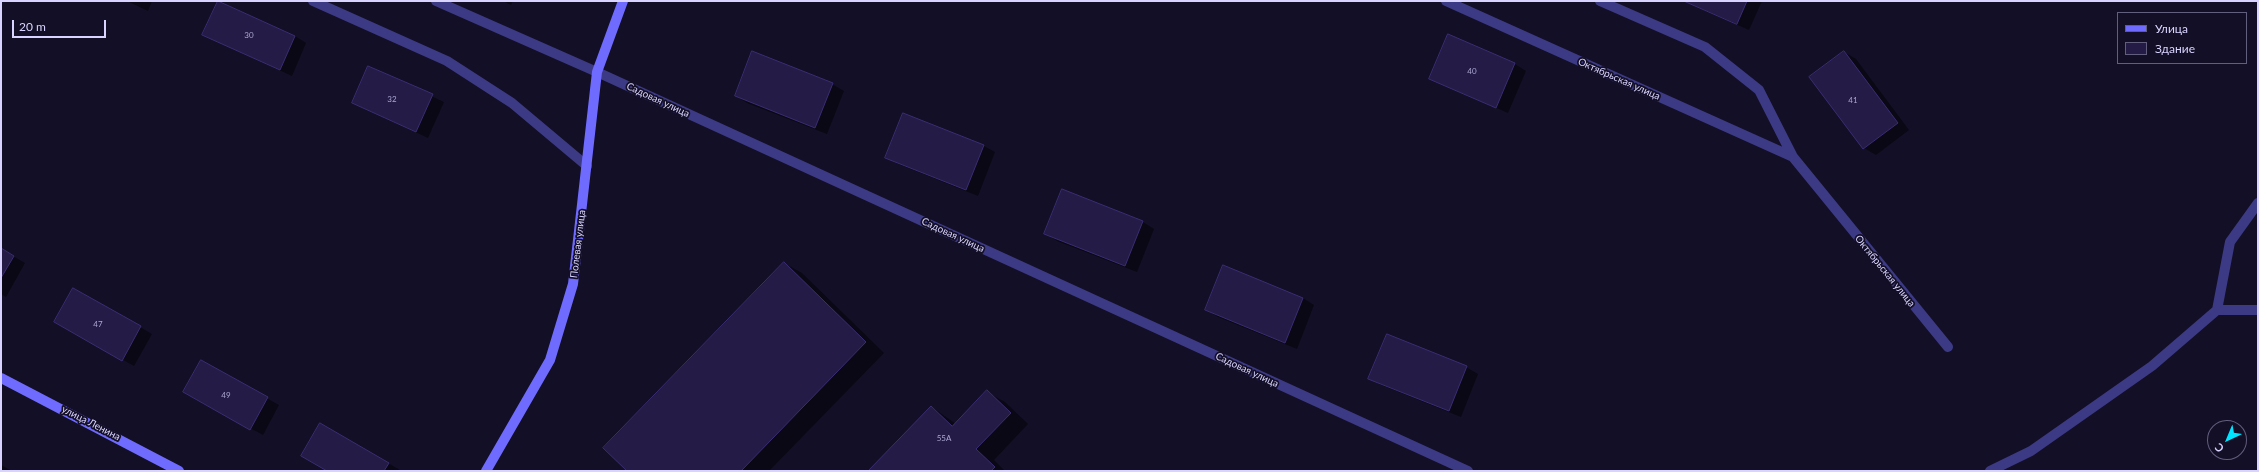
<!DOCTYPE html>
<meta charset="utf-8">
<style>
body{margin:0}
#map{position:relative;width:2259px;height:472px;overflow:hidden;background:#130f26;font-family:Lato,sans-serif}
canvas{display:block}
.frame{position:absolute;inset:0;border:2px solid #d9d4ff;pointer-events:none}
.legend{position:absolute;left:2117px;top:12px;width:130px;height:52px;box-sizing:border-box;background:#130f26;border:1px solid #625e7d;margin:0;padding:5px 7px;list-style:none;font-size:12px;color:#d9d4ff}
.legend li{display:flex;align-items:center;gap:8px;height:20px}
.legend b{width:20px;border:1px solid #625e7d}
.north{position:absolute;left:2207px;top:420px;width:40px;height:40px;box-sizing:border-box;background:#130f26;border:1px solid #625e7d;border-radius:50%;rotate:224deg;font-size:11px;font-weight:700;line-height:16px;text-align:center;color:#d9d4ff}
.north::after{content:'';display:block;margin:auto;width:14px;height:18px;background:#00e5ff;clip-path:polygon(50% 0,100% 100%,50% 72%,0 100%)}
.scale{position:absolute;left:12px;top:20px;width:94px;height:18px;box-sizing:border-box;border:2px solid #d9d4ff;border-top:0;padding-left:5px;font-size:12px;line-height:14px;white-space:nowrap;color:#d9d4ff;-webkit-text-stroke:3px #130f26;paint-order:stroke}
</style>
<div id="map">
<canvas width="2259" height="472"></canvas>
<div class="frame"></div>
<ul class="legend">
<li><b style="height:5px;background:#6f6bff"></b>Улица</li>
<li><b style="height:11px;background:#241b47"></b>Здание</li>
</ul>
<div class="north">С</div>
<div class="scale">20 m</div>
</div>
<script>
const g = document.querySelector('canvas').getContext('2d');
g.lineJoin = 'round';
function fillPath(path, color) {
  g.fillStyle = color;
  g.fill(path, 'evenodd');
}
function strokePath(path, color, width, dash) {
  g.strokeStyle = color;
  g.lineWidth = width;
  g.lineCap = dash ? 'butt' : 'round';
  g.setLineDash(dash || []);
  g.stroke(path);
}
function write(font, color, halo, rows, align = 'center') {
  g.font = font + ' Lato,sans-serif';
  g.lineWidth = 3.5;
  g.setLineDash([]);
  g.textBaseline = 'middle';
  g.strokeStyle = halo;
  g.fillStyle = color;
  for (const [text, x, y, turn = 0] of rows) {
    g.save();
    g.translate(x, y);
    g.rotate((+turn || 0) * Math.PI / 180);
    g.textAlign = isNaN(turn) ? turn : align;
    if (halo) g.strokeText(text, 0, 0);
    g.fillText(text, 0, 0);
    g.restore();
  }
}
const shadow = new Path2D(`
 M127,1H152L148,11Z
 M503,1H513L511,5Z
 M1683,1H1762L1749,30Z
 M204,35L295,36L306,43L292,76Z
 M1844,52L1856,59L1909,130L1876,155L1864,148L1810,77Z
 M1515,64L1526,71L1508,113L1430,79Z
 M369,67L444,102L428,138L353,103Z
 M832,84L844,91L827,134L747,103L736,96Z
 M984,146L995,152L978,196L898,164L887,158Z
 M1143,222L1154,229L1137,272L1057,241L1046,234Z
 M1,249L25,263L6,297L1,294Z
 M784,263L802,273L884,353L769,471H628Z
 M74,289L152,334L134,366L55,321Z
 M1303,298L1314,305L1297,349L1218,317L1206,310Z
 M202,362L279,405L263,435L196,399Z
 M1466,367L1478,374L1461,417L1381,385L1370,379Z
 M987,392L1005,402L1028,424L994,460L1005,471H870L932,407L956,424Z
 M320,424L400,470V471H329Z
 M1,465L10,470L11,471H1Z`);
const building = new Path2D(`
 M218,1L295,36L280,70L202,35Z
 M1684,1H1747L1737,24Z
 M1448,34L1515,63L1496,108L1429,79Z
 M752,51L833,83L815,128L735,96Z
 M1844,51L1898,123L1863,149L1809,77Z
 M368,66L433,94L416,132L352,103Z
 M903,113L984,145L966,190L885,158Z
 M1062,189L1143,221L1125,266L1044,234Z
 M1,248L14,256L1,278Z
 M784,262L866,342L741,471H627L603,448Z
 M1223,265L1303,298L1285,343L1205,310Z
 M73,288L141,326L122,361L54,322Z
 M1387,334L1467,366L1449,411L1368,379Z
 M201,360L268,397L250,430L183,392Z
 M987,390L1011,413L976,449L995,467L991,471H868L931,406L952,426Z
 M320,423L389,463L384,471H327L301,456Z`);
const lane = new Path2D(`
 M2217,310H2258
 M1990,471L2031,451L2152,366L2217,310L2230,242L2258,203`);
const street = new Path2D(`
 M313,1L447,61L512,103L587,166
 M436,1L597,72L1468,471
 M1446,1L1793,157
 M1600,1L1705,47L1759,90L1793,157L1948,347`);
const secondary = new Path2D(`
 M1,378L179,471
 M486,471L550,360L573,284L597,72L623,1`);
const numberNames = [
 ["30",249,35],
 ["40",1472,71],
 ["32",392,99],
 ["41",1853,100],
 ["47",98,324],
 ["49",226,395],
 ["55А",944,438]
];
const streetNames = [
 ["Октябрьская улица",1619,79,24],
 ["Садовая улица",658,100,25],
 ["Садовая улица",953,235,25],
 ["Полевая улица",578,244,-83],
 ["Октябрьская улица",1885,271,51],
 ["Садовая улица",1247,370,25],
 ["улица Ленина",91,423,27]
];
fillPath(shadow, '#0007');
fillPath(building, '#241b47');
strokePath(building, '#3b2d73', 1);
strokePath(lane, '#3d3a85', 10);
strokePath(street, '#3d3a85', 10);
strokePath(secondary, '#6f6bff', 10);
write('8px', '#aca6d1', null, numberNames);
write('10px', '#d9d4ff', '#130f26', streetNames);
</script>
